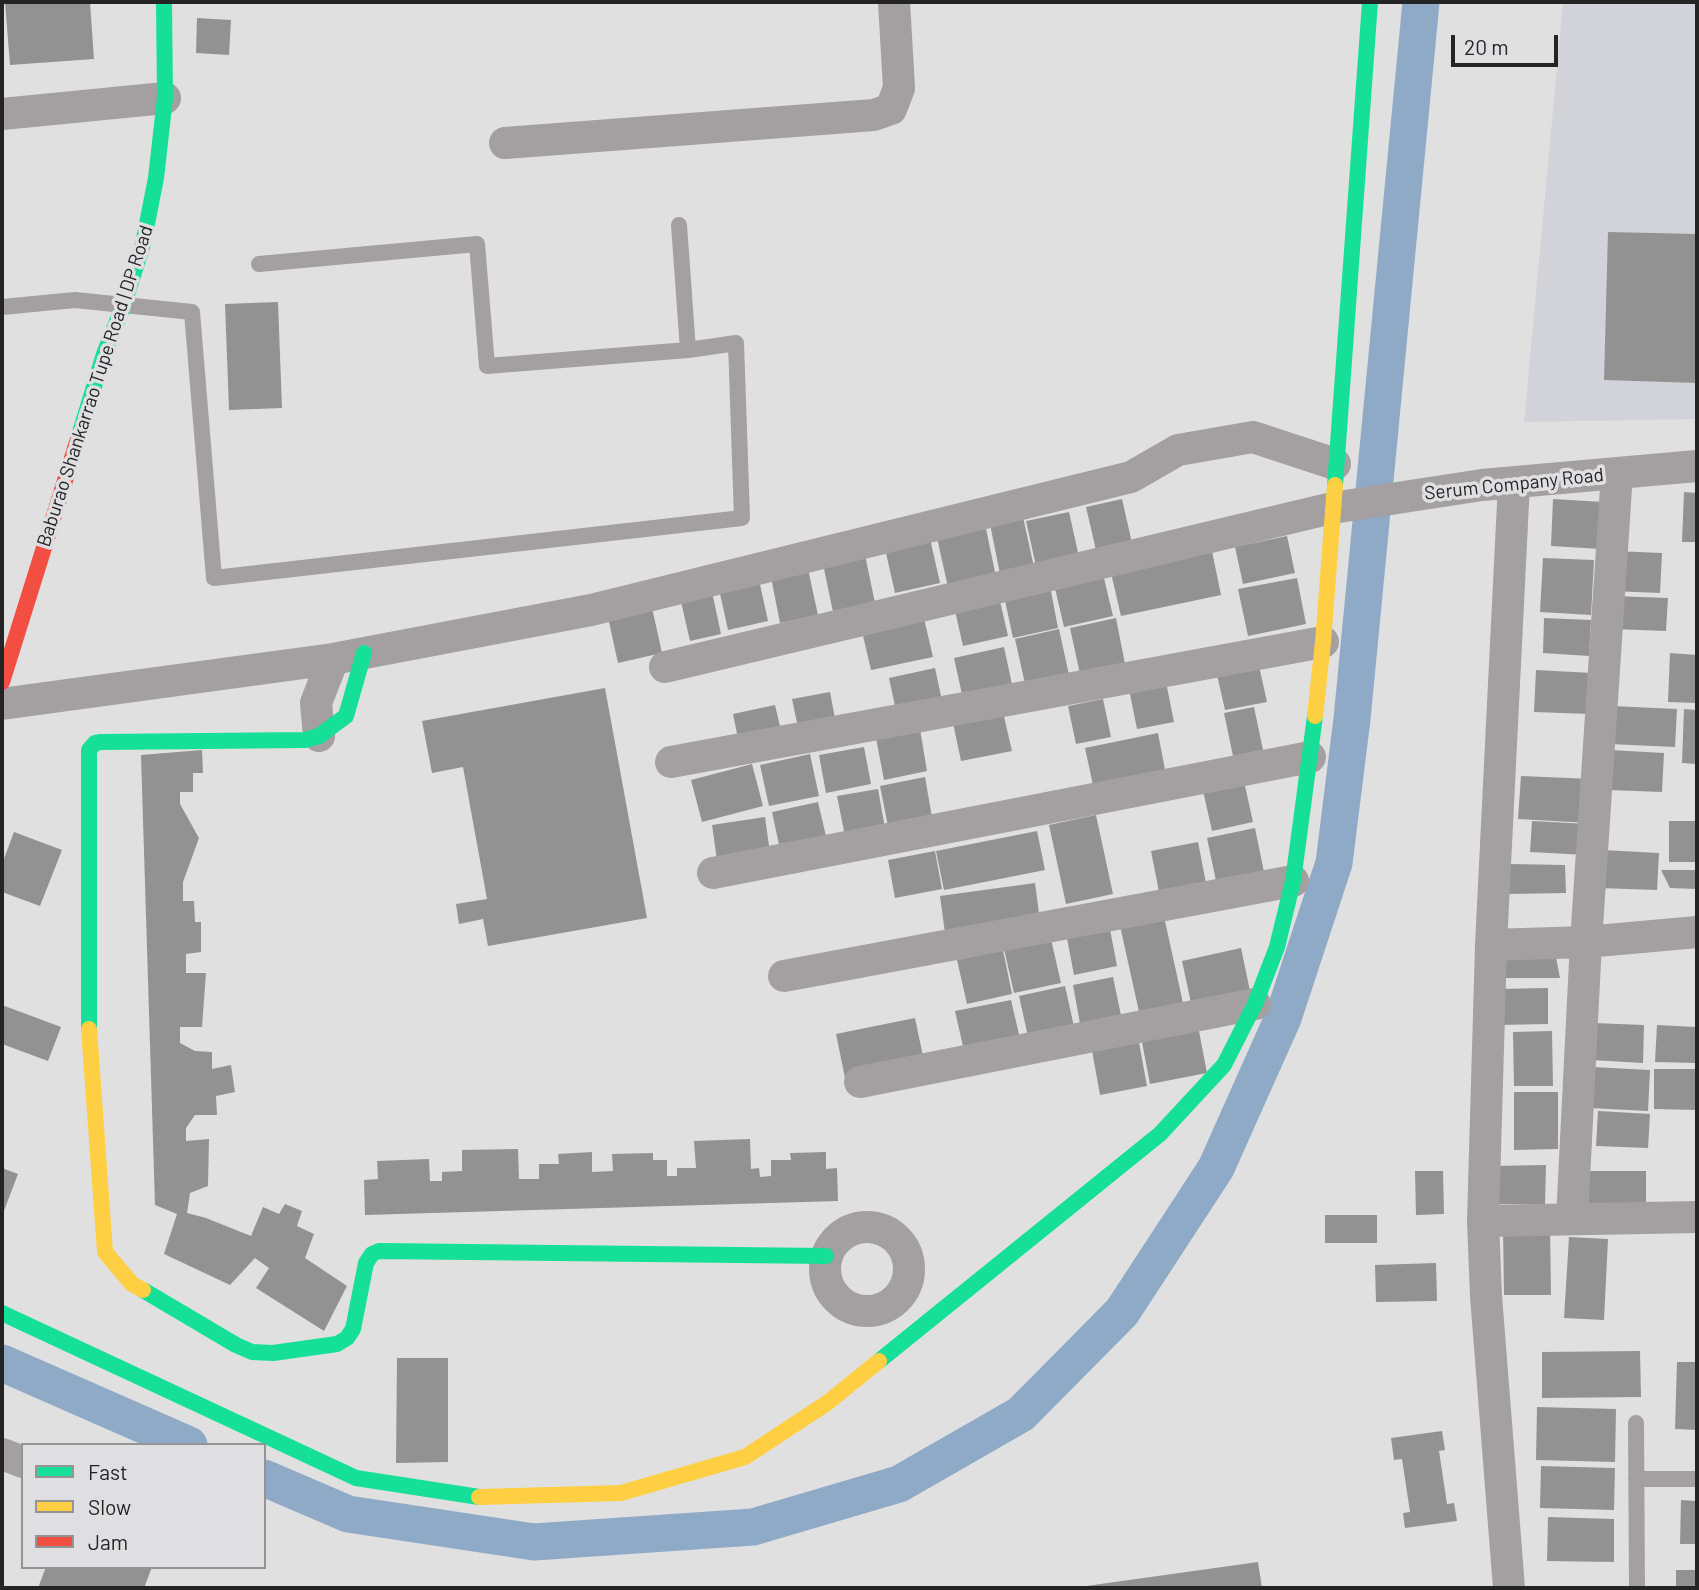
<!DOCTYPE html>
<style>
body{margin:0}
#map{position:relative;width:1699px;height:1590px;overflow:hidden;background:#e0e0e1;font-family:Barlow,sans-serif}
canvas{display:block}
.frame{position:absolute;inset:0;border:4px solid #242425;pointer-events:none}
.legend{position:absolute;left:21px;top:1443px;width:245px;height:126px;box-sizing:border-box;background:#dfdfe2;border:2px solid #949496;margin:0;padding:9px 12px;list-style:none;font-size:21px;color:#242425}
.legend li{display:flex;align-items:center;gap:14px;height:35px}
.legend b{width:35px;border:2px solid #949496}
.scale{position:absolute;left:1451px;top:35px;width:107px;height:32px;box-sizing:border-box;border:4px solid #242425;border-top:0;padding-left:9px;font-size:21px;line-height:24px;white-space:nowrap;color:#242425;-webkit-text-stroke:5px #dfdfe2;paint-order:stroke}
</style>
<div id="map">
<canvas width="1699" height="1590"></canvas>
<div class="frame"></div>
<ul class="legend">
<li><b style="height:9px;background:#16e098"></b>Fast</li>
<li><b style="height:9px;background:#ffcf43"></b>Slow</li>
<li><b style="height:9px;background:#f24e42"></b>Jam</li>
</ul>
<div class="scale">20 m</div>
</div>
<script>
const g = document.querySelector('canvas').getContext('2d');
g.lineJoin = 'round';
function fillPath(path, color) {
  g.fillStyle = color;
  g.fill(path, 'evenodd');
}
function strokePath(path, color, width, dash) {
  g.strokeStyle = color;
  g.lineWidth = width;
  g.lineCap = dash ? 'butt' : 'round';
  g.setLineDash(dash || []);
  g.stroke(path);
}
function write(font, color, halo, rows, align = 'center') {
  g.font = font + ' Barlow,sans-serif';
  g.lineWidth = 7;
  g.setLineDash([]);
  g.textBaseline = 'middle';
  g.strokeStyle = halo;
  g.fillStyle = color;
  for (const [text, x, y, turn = 0] of rows) {
    g.save();
    g.translate(x, y);
    g.rotate((+turn || 0) * Math.PI / 180);
    g.textAlign = isNaN(turn) ? turn : align;
    if (halo) g.strokeText(text, 0, 0);
    g.fillText(text, 0, 0);
    g.restore();
  }
}
const built = new Path2D(`
 M1563,2H1697V419L1524,422Z`);
const canal = new Path2D(`
 M2,1363L189,1445
 M264,1478L348,1514L534,1542L753,1527L899,1484L1021,1414L1122,1312L1216,1168L1283,1018L1334,863L1352,719L1421,2`);
const building = new Path2D(`
 M5,2H90L94,59L10,65Z
 M197,18L231,20L229,55L196,53Z
 M1608,232L1697,234V383L1604,380Z
 M278,302L282,408L229,410L225,304Z
 M1684,492L1697,493V542H1682Z
 M1122,499L1132,543L1096,550L1086,507Z
 M1553,499L1603,502L1601,549L1551,546Z
 M1069,512L1079,557L1036,566L1026,521Z
 M1023,517L1034,567L1000,574L990,524Z
 M984,519L996,577L948,587L935,529Z
 M929,534L940,583L895,593L884,544Z
 M1287,536L1295,573L1243,584L1235,547Z
 M1212,551L1221,595L1121,616L1111,573Z
 M1614,551L1662,553L1660,593L1612,591Z
 M865,555L875,603L833,612L823,564Z
 M1543,558L1594,560L1591,615L1540,612Z
 M808,569L818,615L780,623L771,577Z
 M1103,574L1113,616L1064,627L1054,584Z
 M1297,578L1306,624L1248,636L1238,589Z
 M759,580L768,621L728,630L719,589Z
 M1049,581L1058,628L1013,638L1003,591Z
 M711,587L721,634L690,641L679,593Z
 M998,592L1008,636L963,646L953,602Z
 M1614,596L1668,598L1666,631L1613,629Z
 M651,603L662,653L618,663L607,613Z
 M923,614L933,657L871,670L861,627Z
 M1116,618L1125,664L1080,674L1070,628Z
 M1544,618L1591,620L1589,656L1543,653Z
 M1059,629L1069,675L1025,684L1015,639Z
 M1004,647L1013,689L963,699L954,658Z
 M1670,653L1697,655V703L1668,702Z
 M1257,657L1267,702L1225,710L1215,666Z
 M935,668L944,710L898,720L889,678Z
 M1536,670L1592,673L1590,714L1534,712Z
 M1166,682L1174,722L1137,729L1129,689Z
 M605,688L647,918L488,946L483,919L459,924L456,904L487,899L463,767L432,773L422,721Z
 M830,692L836,724L799,732L792,699Z
 M1103,699L1111,737L1076,744L1068,706Z
 M775,705L783,739L740,748L733,714Z
 M1612,706L1677,709L1675,747L1610,744Z
 M1254,707L1263,750L1233,756L1224,713Z
 M1684,709L1697,710V764L1682,763Z
 M1003,712L1012,751L961,761L953,723Z
 M920,729L927,771L884,780L876,738Z
 M1158,733L1165,770L1093,785L1085,748Z
 M864,747L871,784L826,793L819,755Z
 M202,750L203,773H193V792H180V804L199,838L183,882V901H194L195,922H201V952L186,954V973H206L202,1027H180V1043L195,1051L212,1052V1069L231,1065L235,1092L216,1096L217,1115H195L186,1128V1141L209,1139L208,1186L190,1193L187,1213L206,1218L251,1236L263,1207L279,1214L285,1204L302,1211L297,1226L314,1234L305,1258L347,1286L324,1331L256,1288L269,1268L255,1258L230,1285L164,1254L177,1214L155,1205L141,755Z
 M1610,750L1664,753L1662,792L1608,790Z
 M810,754L819,796L769,806L760,765Z
 M752,764L763,806L702,822L691,780Z
 M1521,776L1592,779L1589,823L1518,819Z
 M925,777L933,823L889,831L880,786Z
 M1243,777L1253,822L1212,831L1202,786Z
 M878,789L886,834L846,841L837,796Z
 M818,802L828,845L781,854L772,812Z
 M1096,815L1113,894L1066,904L1049,825Z
 M765,817L770,853L717,860L712,825Z
 M1532,821L1588,824L1586,855L1530,852Z
 M1669,821H1697V862H1669Z
 M1255,828L1264,872L1216,881L1207,838Z
 M1037,831L1045,870L944,890L936,851Z
 M14,832L62,850L40,906L2,892V864Z
 M1198,842L1206,883L1159,892L1151,851Z
 M1602,850L1659,853L1657,890L1599,888Z
 M935,851L942,889L895,898L888,860Z
 M1509,864L1565,865L1566,893L1508,894Z
 M1661,870H1697V889L1670,888Z
 M1035,883L1040,921L945,933L940,896Z
 M1163,912L1183,1003L1139,1012L1119,921Z
 M1109,924L1117,966L1074,975L1066,933Z
 M1051,939L1061,983L1014,993L1004,949Z
 M1241,948L1250,991L1191,1003L1182,961Z
 M1003,950L1012,994L967,1004L957,960Z
 M1504,951L1555,952L1560,978H1499Z
 M1113,977L1122,1020L1081,1029L1073,985Z
 M1065,986L1075,1031L1029,1041L1019,996Z
 M1548,988V1024L1496,1025V989Z
 M1011,1000L1021,1043L965,1055L955,1011Z
 M2,1005L61,1027L48,1061L2,1044Z
 M915,1018L924,1061L845,1078L836,1034Z
 M1593,1023L1644,1025L1643,1063L1591,1060Z
 M1657,1025L1697,1027V1063L1655,1062Z
 M1198,1026L1207,1073L1150,1084L1141,1037Z
 M1552,1031L1553,1086H1514L1513,1032Z
 M1138,1037L1147,1086L1100,1095L1091,1045Z
 M1592,1067L1650,1070L1648,1111L1590,1108Z
 M1654,1069H1697V1110L1654,1109Z
 M1514,1092H1558V1149L1514,1150Z
 M1598,1111L1650,1114L1648,1148L1596,1146Z
 M750,1139L751,1169L759,1168L760,1177L771,1176V1160H791L790,1153L826,1152V1169L837,1168L838,1201L365,1215L364,1180L378,1179L377,1161L429,1159L430,1181H442V1172L462,1171V1150L518,1149L519,1179H539V1164H559L558,1154L592,1152V1172L613,1171L612,1154L653,1153V1160H667V1176H677V1168H696L694,1141Z
 M1546,1165L1545,1204H1492L1491,1166Z
 M2,1168L18,1174L2,1216Z
 M1415,1171H1443L1444,1214L1416,1215Z
 M1584,1171H1646V1204L1585,1205Z
 M1325,1215H1377V1243H1325Z
 M1503,1226H1550L1551,1295H1504Z
 M1569,1237L1608,1239L1604,1320L1564,1318Z
 M1436,1263L1437,1301L1376,1302L1375,1265Z
 M1640,1351L1641,1397L1542,1398V1352Z
 M397,1358H448V1462L396,1463Z
 M1677,1362H1697V1430L1675,1429Z
 M1537,1407L1616,1409L1615,1462L1536,1460Z
 M1442,1431L1445,1450L1439,1451L1447,1504L1454,1503L1457,1521L1405,1528L1403,1513L1410,1512L1402,1459L1394,1460L1391,1438Z
 M1541,1466L1615,1468L1614,1510L1540,1508Z
 M1681,1500L1697,1501V1544H1680Z
 M1548,1517L1614,1519V1562L1547,1561Z
 M1258,1562L1262,1588H1079V1587Z
 M46,1567H152L144,1588H38Z
 M1676,1570H1697V1588H1676Z`);
const lane = new Path2D(`
 M259,264L477,244L487,366L688,350L679,225
 M2,307L75,300L192,312L214,578L742,518L736,343L688,350
 M1636,1423L1637,1588
 M1636,1479H1697`);
const street = new Path2D(`
 M2,114L165,98
 M505,143L874,115L891,109L899,88L894,2
 M665,667L1332,508L1482,485L1697,466
 M2,704L333,659L591,610L1131,477L1178,450L1253,437L1335,464
 M319,736L316,703L333,659
 M671,762L1323,642
 M713,873L1310,757
 M1491,945L1586,942L1697,932
 M784,976L1293,881
 M860,1082L1255,1004
 M1572,1219L1586,942L1617,473
 M1483,1221L1697,1217
 M825 1269a42 42 0 1 1 84 0a42 42 0 1 1-84 0Z
 M2,1454L23,1462
 M1509,1588L1486,1296L1483,1221L1491,945L1514,483`);
const fast = new Path2D(`
 M78,439L104,354L124,304L143,244L156,178L165,98L164,2
 M1335,485L1370,2
 M89,1029V750L95,743L101,742L305,740L319,736L346,716L364,653
 M143,1290L236,1345L252,1352L273,1353L337,1344L347,1338L353,1329L366,1263L372,1254L379,1251L826,1256
 M2,1313L356,1478L479,1497
 M879,1361L1160,1134L1224,1065L1255,1004L1277,947L1293,881L1315,716`);
const slow = new Path2D(`
 M1315,716L1323,642L1335,485
 M89,1029L105,1252L132,1284L143,1290
 M479,1497L621,1493L745,1457L827,1403L879,1361`);
const jam = new Path2D(`
 M2,682L78,439`);
const streetNames = [
 ["Baburao Shankarrao Tupe Road | DP Road",95,386,-72],
 ["Serum Company Road",1514,484,-6]
];
fillPath(built, '#d2d3d9');
strokePath(canal, '#8faac6', 37);
fillPath(building, '#929292');
strokePath(lane, '#a49fa0', 16);
strokePath(street, '#a49fa0', 32);
strokePath(fast, '#16e098', 16);
strokePath(slow, '#ffcf43', 16);
strokePath(jam, '#f24e42', 16);
write('19px', '#242425', '#dfdfe2', streetNames);
</script>
